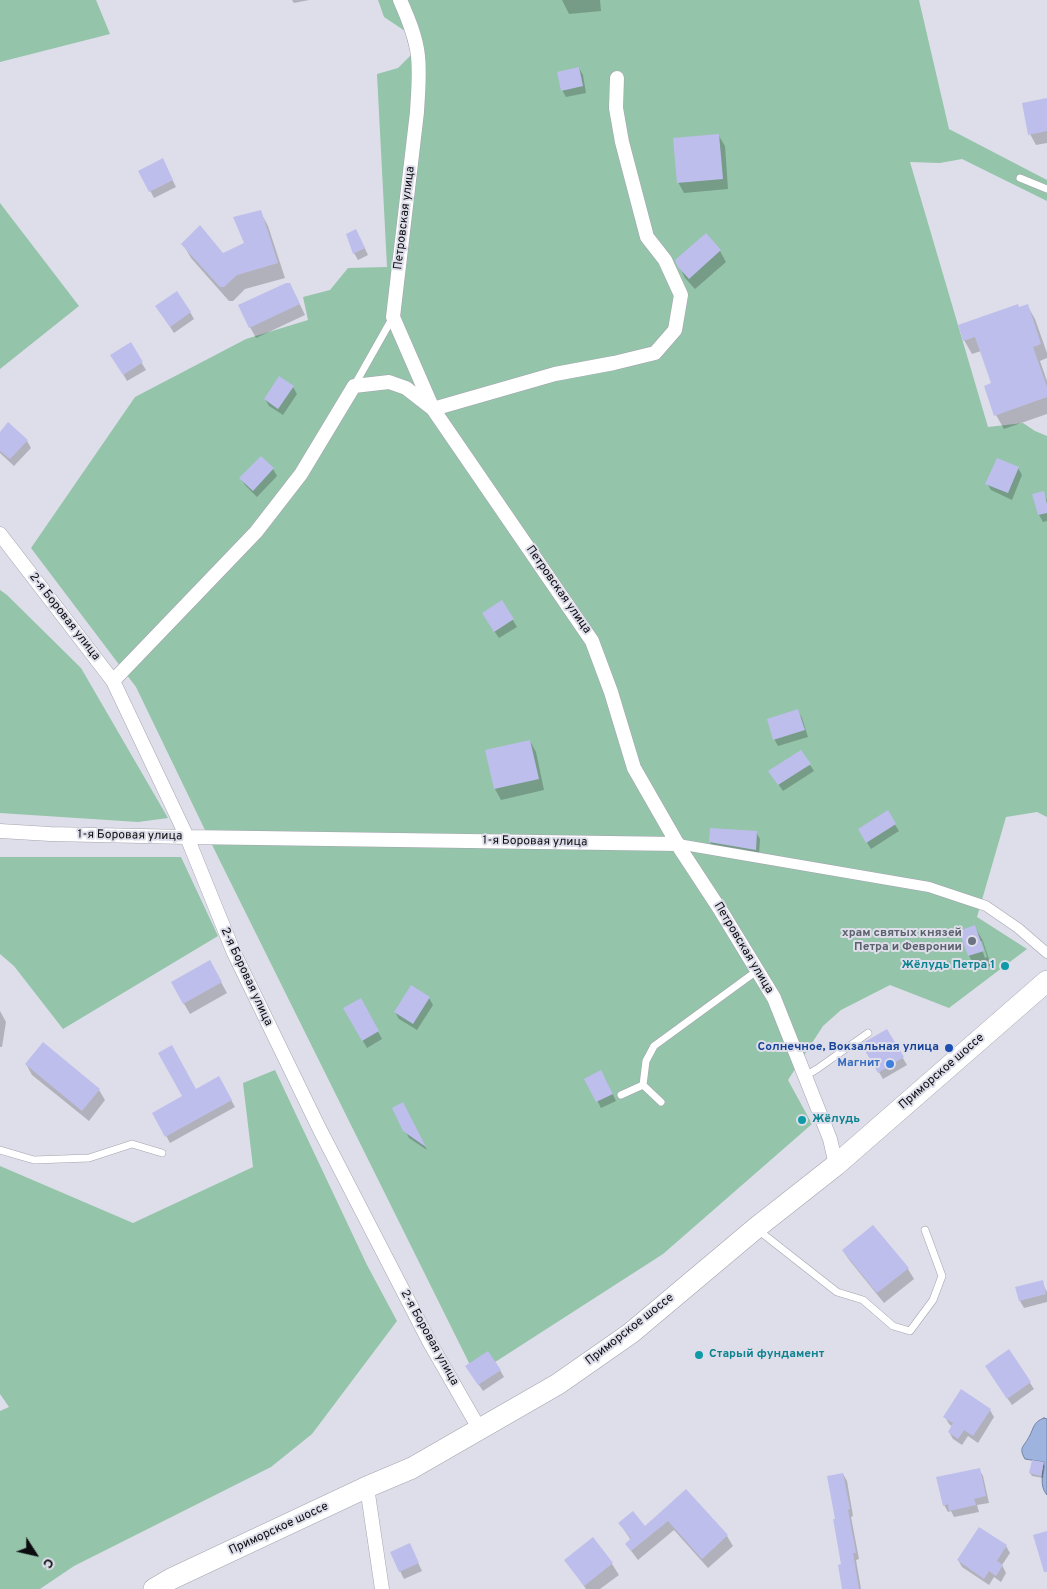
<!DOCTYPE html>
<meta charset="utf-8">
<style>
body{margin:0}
#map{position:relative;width:1047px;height:1589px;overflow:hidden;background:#dedeea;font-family:Overpass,sans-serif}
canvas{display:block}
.north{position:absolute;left:10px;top:1529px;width:50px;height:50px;-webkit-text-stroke:4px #dedeea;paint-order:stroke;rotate:125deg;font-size:14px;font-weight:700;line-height:20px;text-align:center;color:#0c0c10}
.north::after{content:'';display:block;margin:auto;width:18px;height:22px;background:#0c0c10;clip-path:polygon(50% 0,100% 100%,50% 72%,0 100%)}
</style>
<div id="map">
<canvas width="1047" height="1589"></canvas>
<div class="north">С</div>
</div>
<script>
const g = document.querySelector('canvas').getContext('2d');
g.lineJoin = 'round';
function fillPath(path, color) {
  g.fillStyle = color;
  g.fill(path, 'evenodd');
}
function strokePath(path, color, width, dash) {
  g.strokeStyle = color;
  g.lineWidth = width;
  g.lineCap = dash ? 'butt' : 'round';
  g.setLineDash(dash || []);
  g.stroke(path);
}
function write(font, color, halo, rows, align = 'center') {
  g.font = font + ' Overpass,sans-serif';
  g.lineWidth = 4;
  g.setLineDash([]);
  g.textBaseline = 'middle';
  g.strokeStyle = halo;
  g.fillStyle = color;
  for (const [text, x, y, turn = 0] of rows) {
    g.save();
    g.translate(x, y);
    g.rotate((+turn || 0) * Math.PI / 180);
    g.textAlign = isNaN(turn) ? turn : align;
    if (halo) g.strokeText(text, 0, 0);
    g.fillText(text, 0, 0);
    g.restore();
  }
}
const green = new Path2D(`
 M0,0H96L110,34L0,62Z
 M378,0H919L949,129L1047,180V201L962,159L940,163L910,162L988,427L1023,423L1035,431L1047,436V817L1037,812L1006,817L977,917L1027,949L949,1008L890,985L841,1010L823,1026L788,1080L812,1124L663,1254L475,1375L218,857L136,687L31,548L135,397L246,339L308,320L303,297L330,290L348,268L387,267L377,74L398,68L411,55L405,31L384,17Z
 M0,203L79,306L0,369Z
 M0,590L7,595L81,668L168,818L138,822L0,813Z
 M0,857H181L218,936L63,1029L14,966L0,954Z
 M275,1070L367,1265L397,1321L312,1434L271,1467L74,1566L40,1589H0V1411L9,1407L0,1394V1166L133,1223L253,1167L243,1083Z`);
const water = new Path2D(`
 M1044,1418L1047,1419V1495C1039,1486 1043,1472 1044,1462L1025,1459C1018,1447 1024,1447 1029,1437C1034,1428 1033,1422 1044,1418Z`);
const shadow = new Path2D(`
 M292,0H309L294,3Z
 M562,0H600L601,11L569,14Z
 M579,68L583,75L586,93L566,97L562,90Z
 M1047,100V143L1036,145L1030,134Z
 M719,136L725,146L728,189L684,193L678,182Z
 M166,167L176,187L154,198L140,171Z
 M260,211L268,226L285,278L245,289L233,301H229L191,258L183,244L222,255L245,244Z
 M705,234L720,251L726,262L695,289L685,278L679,266Z
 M360,238L368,255L358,260L354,253Z
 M290,284L305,315L256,338L250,327Z
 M1027,305L1035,319L1047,353V358L1040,361L1047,381V414L1004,429L996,415L993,384L981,351L972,354L964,340L1019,308Z
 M190,312L194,319L174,333L161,313Z
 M130,344L146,370L127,381L112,355Z
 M293,387L297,394L283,415L269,406L265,399Z
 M0,433L27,441L31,448L14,466L0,453Z
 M1018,468L1022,475L1012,500L991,490L987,483Z
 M273,469L277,476L257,497L245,485L241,478Z
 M1043,493L1047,500V521L1043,522L1039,515L1034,495Z
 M502,602L517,627L499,638L487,620Z
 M798,711L802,718L808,737L778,746L774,739Z
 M530,741L536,752L544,790L501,800L495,789L486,751Z
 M810,765L814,771L783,791L774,778Z
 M887,812L899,831L871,849L859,830Z
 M756,832L760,839L759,856L714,849L710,842Z
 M975,927L983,941L991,966L977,970L969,956L961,931ZM979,941H982L987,957L985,958Z
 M210,962L227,993L190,1014L172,983Z
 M429,998L433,1005L417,1030L399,1019L395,1012Z
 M360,999L382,1039L367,1048L344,1008Z
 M0,1011L6,1022L2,1047H0Z
 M886,1030L907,1065L883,1079L863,1045Z
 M26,1064L99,1090L105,1100L89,1121L32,1075Z
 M219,1078L235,1107L170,1143L154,1113Z
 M605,1078L616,1101L601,1108L586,1079Z
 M407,1111L427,1150L409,1138L405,1130Z
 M843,1251L908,1269L914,1279L884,1303L850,1261Z
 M1042,1282L1047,1292V1302L1024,1308L1020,1301L1017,1288Z
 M1009,1351L1034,1389L1012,1405L990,1373Z
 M500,1370L504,1377L483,1391L471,1373Z
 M990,1410L994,1417L978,1443L968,1436L962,1445L953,1439L949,1432L953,1427L949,1424L945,1417Z
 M1043,1463L1045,1466L1043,1478L1032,1476L1030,1473Z
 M979,1469L983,1476L989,1503L977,1505L979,1512L954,1517L951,1511L948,1512L944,1505Z
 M843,1474L847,1481L853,1516L851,1517L859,1559L856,1560L861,1589H844L842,1565L836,1520Z
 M686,1490L727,1536L733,1546L708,1568L674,1530L638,1560L626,1544L631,1540L620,1524L645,1527Z
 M593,1539L612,1564L619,1575L600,1589H586L566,1560Z
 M1006,1546L1010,1553L1002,1565L1006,1573L1001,1582L994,1577L989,1585L962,1567L958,1560Z
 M413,1552L422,1571L404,1579L391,1553Z`);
const building = new Path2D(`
 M579,67L583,86L561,91L557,72Z
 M1047,98V131L1028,135L1022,103Z
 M719,134L723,179L677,183L673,138Z
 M163,158L173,180L149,192L138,171Z
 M261,210L278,263L237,275L224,287H220L181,244L200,225L223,253L244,243L233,217Z
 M356,229L365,248L353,254L346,234Z
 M706,233L721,250L689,279L678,267L675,260Z
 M286,283H290L300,304L249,328L238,305Z
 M177,291L191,312L170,327L155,306Z
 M1018,304L1019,307L1028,304L1041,344L1033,347L1047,387V397L994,416L984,386L991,383L975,337L963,341L958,325Z
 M131,342L143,362L123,375L110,355Z
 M279,376L294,386L278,409L264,399Z
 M8,422L28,440L10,459L0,451V432Z
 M261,456L274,468L253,491L239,478Z
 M997,458L1019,467L1008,493L985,484Z
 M1044,491L1047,504V513L1038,515L1032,494Z
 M502,600L514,619L494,632L482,613Z
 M798,709L805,730L773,740L767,719Z
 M530,740L539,779L494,789L485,750Z
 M801,750L811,764L778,785L768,771Z
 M888,810L896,824L866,843L858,829Z
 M710,828L757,831L756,850L709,842Z
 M975,925L984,951L968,956L959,931Z
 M210,960L222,982L183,1004L171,982Z
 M411,985L430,997L413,1024L394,1012Z
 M361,998L379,1031L362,1041L343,1008Z
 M887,1029L904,1057L878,1073L861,1044Z
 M43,1042L100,1089L82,1111L25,1064Z
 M172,1045L196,1089L219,1076L232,1100L165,1137L152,1113L182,1096L158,1053Z
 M601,1070L613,1094L596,1102L584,1079Z
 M403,1102L426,1147L403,1131L392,1108Z
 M873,1225L909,1268L877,1293L842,1250Z
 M1043,1280L1046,1294L1019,1301L1015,1287Z
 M1009,1349L1031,1382L1007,1399L985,1366Z
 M488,1351L501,1370L478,1385L465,1366Z
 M961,1389L991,1409L973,1436L964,1430L958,1439L948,1432L953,1423L943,1417Z
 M1032,1460L1044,1462L1041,1476L1029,1473Z
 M980,1468L986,1496L974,1499L976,1505L949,1511L948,1504L943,1506L936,1477Z
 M843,1473L850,1509L848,1510L856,1553H853L859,1589H842L838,1565L841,1564L833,1519H835L827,1476Z
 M686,1489L728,1535L702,1559L668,1521L631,1551L625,1544L631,1538L618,1523L633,1511L645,1526Z
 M979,1527L1007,1545L997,1561L1003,1565L996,1576L989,1571L984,1579L957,1560Z
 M1047,1531V1572H1044L1033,1535Z
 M593,1537L613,1563L584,1586L564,1560Z
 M410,1543L419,1563L399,1572L390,1552Z`);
const service = new Path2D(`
 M1020,178L1047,189
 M354,386L393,317
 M805,1076L817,1069L868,1033
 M621,1095L643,1085
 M661,1102L643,1085L646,1061L654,1046L758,970
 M0,1150L34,1160L89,1158L132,1144L162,1153
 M758,1230L837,1292L863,1300L893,1326L910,1331L933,1300L942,1276L925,1230`);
const pedestrian = new Path2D(`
 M678,844L929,887L986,906L1018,928L1047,953`);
const minor = new Path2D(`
 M400,0C408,18 416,37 418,56C420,75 418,93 417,112L393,317L433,409L592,641L611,692L634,768L681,850L721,911L774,998L830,1139L836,1165
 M0,534L113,681L187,837L234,953L319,1128L430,1343L480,1430
 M113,681L256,532L301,474L354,386L389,382L406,388L433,409L555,374L614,363L655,353L675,330L681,295L665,260L647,237L622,142L616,108L617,78
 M0,831L50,834L187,837L678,844
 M367,1487L382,1589`);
const primary = new Path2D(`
 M154,1589L171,1579L367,1487L412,1468L558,1384L631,1333L756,1228L836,1165L1047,981`);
const markers = [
 [972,941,5,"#6b7280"],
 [1005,966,5,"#0f9aa8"],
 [949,1048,5,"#1a4fb4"],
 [890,1064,5,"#3f7fe0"],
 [802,1120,5,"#0f9aa8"],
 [699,1355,5,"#0f9aa8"]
];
const streetNames = [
 ["Петровская улица",405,218,-83],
 ["Петровская улица",558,590,55],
 ["2-я Боровая улица",64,617,52],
 ["1-я Боровая улица",130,836,1],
 ["1-я Боровая улица",535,842,1],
 ["Петровская улица",743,948,59],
 ["2-я Боровая улица",246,977,65],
 ["Приморское шоссе",942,1072,-41],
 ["Приморское шоссе",630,1330,-38],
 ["2-я Боровая улица",429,1338,61],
 ["Приморское шоссе",279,1529,-25]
];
const worshipNames = [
 ["храм святых князей",962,934],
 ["Петра и Февронии",962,948]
];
const cultureNames = [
 ["Жёлудь Петра 1",995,966,"right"],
 ["Жёлудь",812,1120],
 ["Старый фундамент",709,1355]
];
const transitNames = [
 ["Солнечное, Вокзальная улица",939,1048]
];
const shopNames = [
 ["Магнит",880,1064]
];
fillPath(green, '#94c4a9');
fillPath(water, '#9eb4de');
strokePath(water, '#7282a0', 1);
fillPath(shadow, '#0003');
fillPath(building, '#bebeec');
strokePath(service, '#a4a4b0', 8);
strokePath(pedestrian, '#a4a4b0', 11);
strokePath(minor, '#a4a4b0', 15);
strokePath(primary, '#a4a4b0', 22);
strokePath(service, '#fff', 7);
strokePath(pedestrian, '#fff', 10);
strokePath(minor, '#fff', 14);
strokePath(primary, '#fff', 21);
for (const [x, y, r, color] of markers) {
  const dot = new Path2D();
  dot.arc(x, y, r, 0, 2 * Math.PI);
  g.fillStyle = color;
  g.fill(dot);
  strokePath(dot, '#dedeea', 2);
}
write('12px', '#0c0c10', '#dedeea', streetNames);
write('bold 12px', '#5b616d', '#dedeea', worshipNames, 'right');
write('bold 12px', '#0d838f', '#dedeea', cultureNames, 'left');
write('bold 12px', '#164399', '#dedeea', transitNames, 'right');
write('bold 12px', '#366cbe', '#dedeea', shopNames, 'right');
</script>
